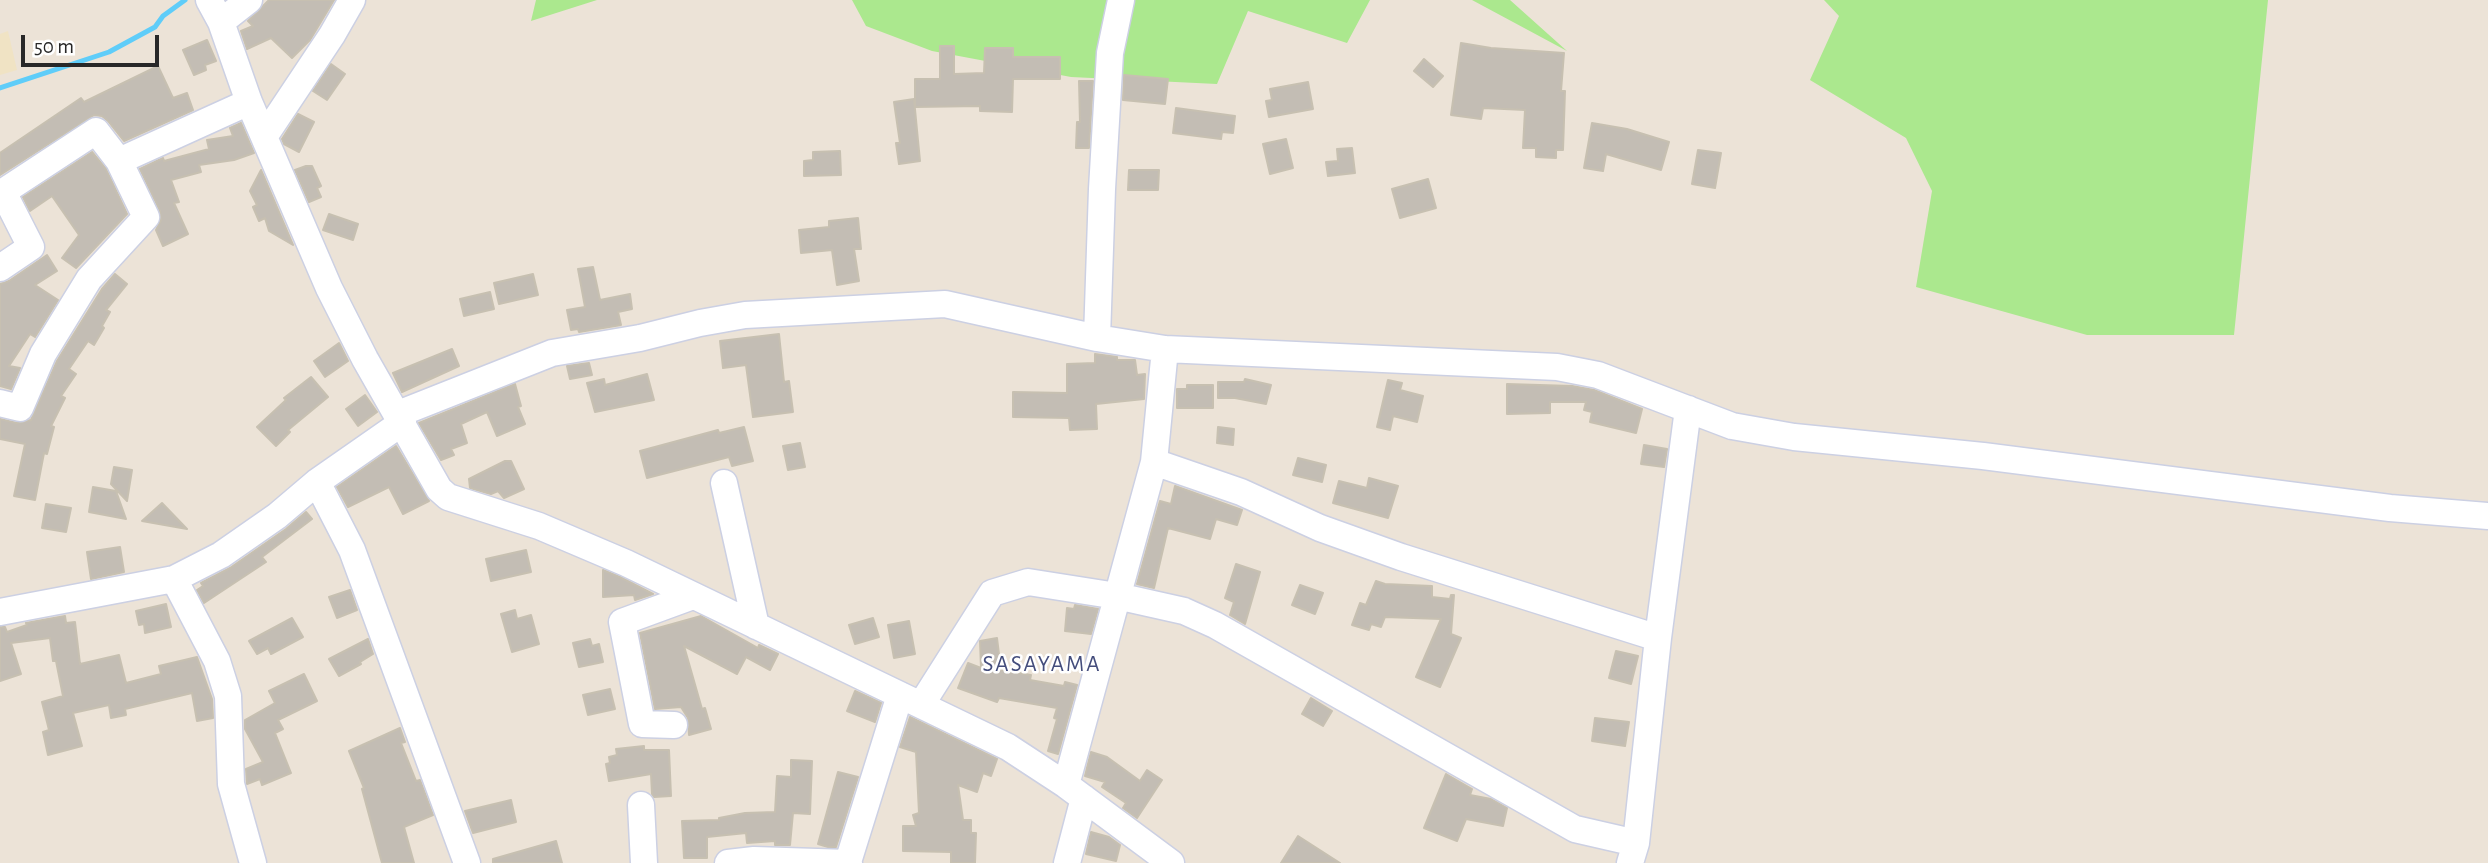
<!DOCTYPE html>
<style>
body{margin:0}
#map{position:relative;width:2488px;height:863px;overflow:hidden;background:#ece3d7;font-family:"Alegreya Sans",sans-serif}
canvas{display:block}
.scale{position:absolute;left:21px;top:35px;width:138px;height:32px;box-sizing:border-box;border:4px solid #282828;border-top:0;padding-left:9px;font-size:21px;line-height:24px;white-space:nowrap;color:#282828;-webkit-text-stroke:5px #fff;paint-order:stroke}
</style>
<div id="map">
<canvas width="2488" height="863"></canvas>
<div class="scale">50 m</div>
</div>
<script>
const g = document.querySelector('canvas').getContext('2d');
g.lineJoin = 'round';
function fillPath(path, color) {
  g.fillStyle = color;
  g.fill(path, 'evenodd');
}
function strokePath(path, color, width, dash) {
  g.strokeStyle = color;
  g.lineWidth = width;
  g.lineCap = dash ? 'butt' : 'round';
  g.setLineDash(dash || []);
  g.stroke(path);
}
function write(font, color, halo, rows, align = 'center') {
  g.font = font + ' "Alegreya Sans",sans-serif';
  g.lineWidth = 5;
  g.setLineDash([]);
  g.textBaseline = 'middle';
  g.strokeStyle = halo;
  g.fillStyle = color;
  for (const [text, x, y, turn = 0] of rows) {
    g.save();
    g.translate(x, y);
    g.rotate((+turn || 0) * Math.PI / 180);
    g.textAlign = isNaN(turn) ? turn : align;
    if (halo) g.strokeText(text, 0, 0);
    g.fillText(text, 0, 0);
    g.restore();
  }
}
const education = new Path2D(`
 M8,31L17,70L0,75V34Z`);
const green = new Path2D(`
 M536,0H597L531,21Z
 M852,0H1370L1347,43L1248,11L1217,84L1071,77L932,51L866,26Z
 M1472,0H1510L1567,51Z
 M1824,0H2268L2234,335H2087L1916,287L1932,191L1906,138L1810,80L1839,16Z`);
const stream = new Path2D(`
 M0,88L109,52L155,27L163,16L185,0`);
const building = new Path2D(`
 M269,0H334L310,40L292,58L271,38L247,49L241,31L253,26L248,21Z
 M207,40L216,61L205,65L206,70L194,75L183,50Z
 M1461,43L1491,48L1564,53L1561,91H1565L1563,150H1556V158L1536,157V148H1523L1525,110L1483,108L1481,119L1451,115Z
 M940,46H954V74L984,73L985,48H1013V57H1060V79H1013L1012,112L980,111V106L915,107V79H940Z
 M1424,59L1443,76L1433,87L1414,71Z
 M331,64L345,74L327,100L313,91Z
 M158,66L173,98L187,93L193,110L124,141L108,121L102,116L94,115L0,175V153L81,98L84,102Z
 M1124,75L1168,79L1165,104L1123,100Z
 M1079,81H1093L1089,148H1076L1077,122H1080Z
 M1308,82L1313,109L1269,117L1266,101L1272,100L1270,89Z
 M914,99L920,161L899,164L896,143H900L894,102Z
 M1176,108L1235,116L1233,133L1222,132L1221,139L1173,133Z
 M298,114L314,122L299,152L284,144L282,139Z
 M241,123L254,153L234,160L199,165L201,172L171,180L179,202L174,203L188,234L163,246L156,230L161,220L160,211L140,169L163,158L164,161L209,149L207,140L233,136L230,128Z
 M1592,123L1627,129L1669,142L1661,170L1606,154L1603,171L1584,168Z
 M1286,139L1293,168L1270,174L1263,144Z
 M1352,148L1355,173L1328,176L1326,162L1338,161L1337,149Z
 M1698,150L1721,153L1715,188L1692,184Z
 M840,151L841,175L804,176V161L813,160V152Z
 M92,152L106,169L127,214L76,268L62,258L79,235L52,196L30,211L23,197Z
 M306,166H312L321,186L317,188L321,197L309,202L295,170Z
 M261,170L293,245L269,231L265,218L259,221L253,207L257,205L250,191Z
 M1129,170H1159L1158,190H1128Z
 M1428,179L1436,208L1400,218L1392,189Z
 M329,214L358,224L353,240L323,230Z
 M858,218L861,249H854L859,281L837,285L832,250L801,253L799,230L829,227V221Z
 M47,255L57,271L35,285L58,300L35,337L30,334L9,366L20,368L11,389L0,386V284L9,281Z
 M593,267L600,300L630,294L632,309L618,312L621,325L579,332L578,329L571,330L567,310L585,307L578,269Z
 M115,274L127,284L106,310L110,312L102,326L104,328L94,345L88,341L69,369L76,374L61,396L65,398L51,426L54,427L47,454L44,453L35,500L14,496L25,444L0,439V419L17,423L31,420L57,361L102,289Z
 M533,274L538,295L499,304L494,283Z
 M490,292L494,309L464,316L460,299Z
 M779,334L784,382L789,381L793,412L753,417L746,365L723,368L720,341Z
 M339,343L348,361L325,377L314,361Z
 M452,349L459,366L402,392L393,373Z
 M1095,354L1117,357V360H1135L1137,375L1145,374L1144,399L1096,404L1097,429L1070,430L1069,418L1013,417V392L1067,393V364L1095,363Z
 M589,363L592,375L570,379L567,366Z
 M647,374L654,400L595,412L587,383L604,379L605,385Z
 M311,377L328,397L288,430L290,432L276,446L257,427L286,400L284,398Z
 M1245,379L1271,385L1266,404L1235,398H1218V382H1244Z
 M1388,380L1402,383L1400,390L1423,396L1417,422L1393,416L1390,430L1377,427Z
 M515,384L521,406L518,407L525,424L497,436L487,412L461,424L467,443L451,449L454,455L441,460L419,423Z
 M1507,384L1572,386L1594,390L1642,409L1636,433L1590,422L1592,412L1584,410L1586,402H1550V413L1507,414Z
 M1187,385H1213V408H1177V389H1187Z
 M365,395L377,412L358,426L346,409Z
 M744,427L753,461L732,466L729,457L647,478L640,451L718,430L719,433Z
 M1218,427L1234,429L1233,445L1217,443Z
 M800,443L805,467L788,470L783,446Z
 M1644,445L1667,449L1664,467L1641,464Z
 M396,446L429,501L403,514L389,487L348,507L337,487Z
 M1298,458L1326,465L1322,482L1293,475Z
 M505,461H511L524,489L504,498L498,491L491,494L470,488L469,479Z
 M114,467L132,470L127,501L111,484Z
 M1369,478L1398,486L1388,518L1333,503L1339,481L1367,488Z
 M1175,486L1242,510L1237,525L1216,519L1210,539L1168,528L1154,588L1137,584L1160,501L1171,504Z
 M93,487L116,491L126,519L89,512Z
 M162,503L187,529L142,521Z
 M46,504L71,508L66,532L42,528Z
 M306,512L312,519L262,557L266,562L204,603L197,590L203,586L201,583L230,568L286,529Z
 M120,547L124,572L91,579L87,552Z
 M526,550L531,572L491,581L486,559Z
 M1236,564L1260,572L1245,624L1230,615L1234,602L1225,598Z
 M603,570L620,577L653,594L635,600L634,595L603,597Z
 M1376,581L1385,584L1432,586V597L1450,599L1451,595H1454L1451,634L1461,638L1440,687L1416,677L1441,619L1385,617L1381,627L1371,624L1369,630L1352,625L1360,603L1366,605Z
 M1300,585L1323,593L1315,614L1292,605Z
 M350,590L357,610L337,618L329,597Z
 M166,604L171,627L145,633L144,624L139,625L136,611Z
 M1075,605L1098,609L1091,634L1065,631L1067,608L1074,609Z
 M515,610L517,619L531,615L539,644L512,652L501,614Z
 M65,616L66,623L75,622L80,664L119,655L126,683L161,674L159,666L197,657L212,699L213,718L197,721L192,693L125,709L126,715L111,718L109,705L73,713L82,746L48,755L43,732L49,730L42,702L63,696L56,661H53L50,638L11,643L21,674L0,681V627H5L7,632L27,625L26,623Z
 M701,616L758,648L759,645L778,654L770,670L746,657L737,674L684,646L702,709L705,708L711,729L689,735L688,718L681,707L655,709L640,633Z
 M292,618L303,637L271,654L268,648L257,654L249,641Z
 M873,618L879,637L855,644L849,625Z
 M909,621L915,654L894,658L888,625Z
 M997,638L1001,670L1031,675L1030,680L1064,686L1065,682L1077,685L1058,754L1048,751L1057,719L1054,718L1057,708L999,698L997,702L958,688L968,663L981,668L980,641Z
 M368,639L373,654L360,662L361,664L339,676L329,659Z
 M590,639L592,646L599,644L603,662L579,667L573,643Z
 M1616,651L1638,656L1631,684L1609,678Z
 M304,674L317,701L278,720L283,729L275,733L291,773L262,785L260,779L247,784L246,769L263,762L245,729V720L275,703L269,691Z
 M610,689L615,709L588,715L583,695Z
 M855,691L881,703L875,722L847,711Z
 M1311,698L1332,711L1323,726L1302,714Z
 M910,717L997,759L991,776L983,773L977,792L958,785L963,820H971V833H976L975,863H951V852L903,851V826H916L913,815L919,813L916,752L900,747Z
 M1595,718L1629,722L1625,746L1592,741Z
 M400,728L405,742L401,743L416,781L420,780L433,815L404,827L414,863H382L362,789L364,788L349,751Z
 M644,746V750H669L671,796L654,797L652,794L651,774L609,781L606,764L610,763L609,757L617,755L616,749Z
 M1091,752L1107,757L1140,781L1147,770L1162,780L1137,818L1123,808L1126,803L1102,787L1105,782L1085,776Z
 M791,760L812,761L810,814L793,813L790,845H775V841L747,843L746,833L707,837V858H684L682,821L719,820V818L745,813L775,812L777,776L791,777Z
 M838,772L858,777L836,847H828L818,844Z
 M1446,774L1472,789L1470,795L1491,799L1507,808L1503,826L1466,819L1457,841L1424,828Z
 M511,800L516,822L473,833L465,811Z
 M1091,832L1109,837L1120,845L1116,861L1086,854Z
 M1298,836L1340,863H1281Z
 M556,841L562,863H493V859Z`);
const minor = new Path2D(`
 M209,0L221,22L249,102L329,288L365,359L439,489L448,497L539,526L626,563L1008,747L1066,785L1171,863
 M221,22L249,0
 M264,137L332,35L352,0
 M119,161L249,102
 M0,268L31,247L3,192L96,131L119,161L146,217L89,279L43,354L20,408L0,403
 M1097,338L1102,189L1110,53L1121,0
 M398,414L552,353L640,338L700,323L745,315L945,304L1097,338L1165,349L1557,367L1598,375L1732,426L1794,437L1983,456L2390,508L2488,516
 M1154,462L1241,492L1320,528L1401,557L1658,638
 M317,482L352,550L467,863
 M724,483L756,626
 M174,579L217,661L228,696L231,784L253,863
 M0,612L174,579L221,555L277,516L317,482L403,422
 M921,705L992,593L1028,582L1117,596L1184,611L1215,625L1575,829L1636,843
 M674,725L642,724L622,622L693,596
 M1066,785L1154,462L1165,349
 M641,805L644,863
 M848,862L900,695
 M728,863L754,860L849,863
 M1067,863L1084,798
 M1630,863L1636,843L1658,638L1688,409`);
const neighbourhoodNames = [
 ["SASAYAMA",1042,664]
];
fillPath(education, '#f0e3c4');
fillPath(green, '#abe88e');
strokePath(stream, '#5fcdf9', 5);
fillPath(building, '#c3bdb4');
strokePath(building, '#c7c0b1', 2);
strokePath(minor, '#ccd0e3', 29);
strokePath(minor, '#fff', 26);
g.letterSpacing = '2px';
write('23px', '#444d7c', '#fff', neighbourhoodNames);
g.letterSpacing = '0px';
</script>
